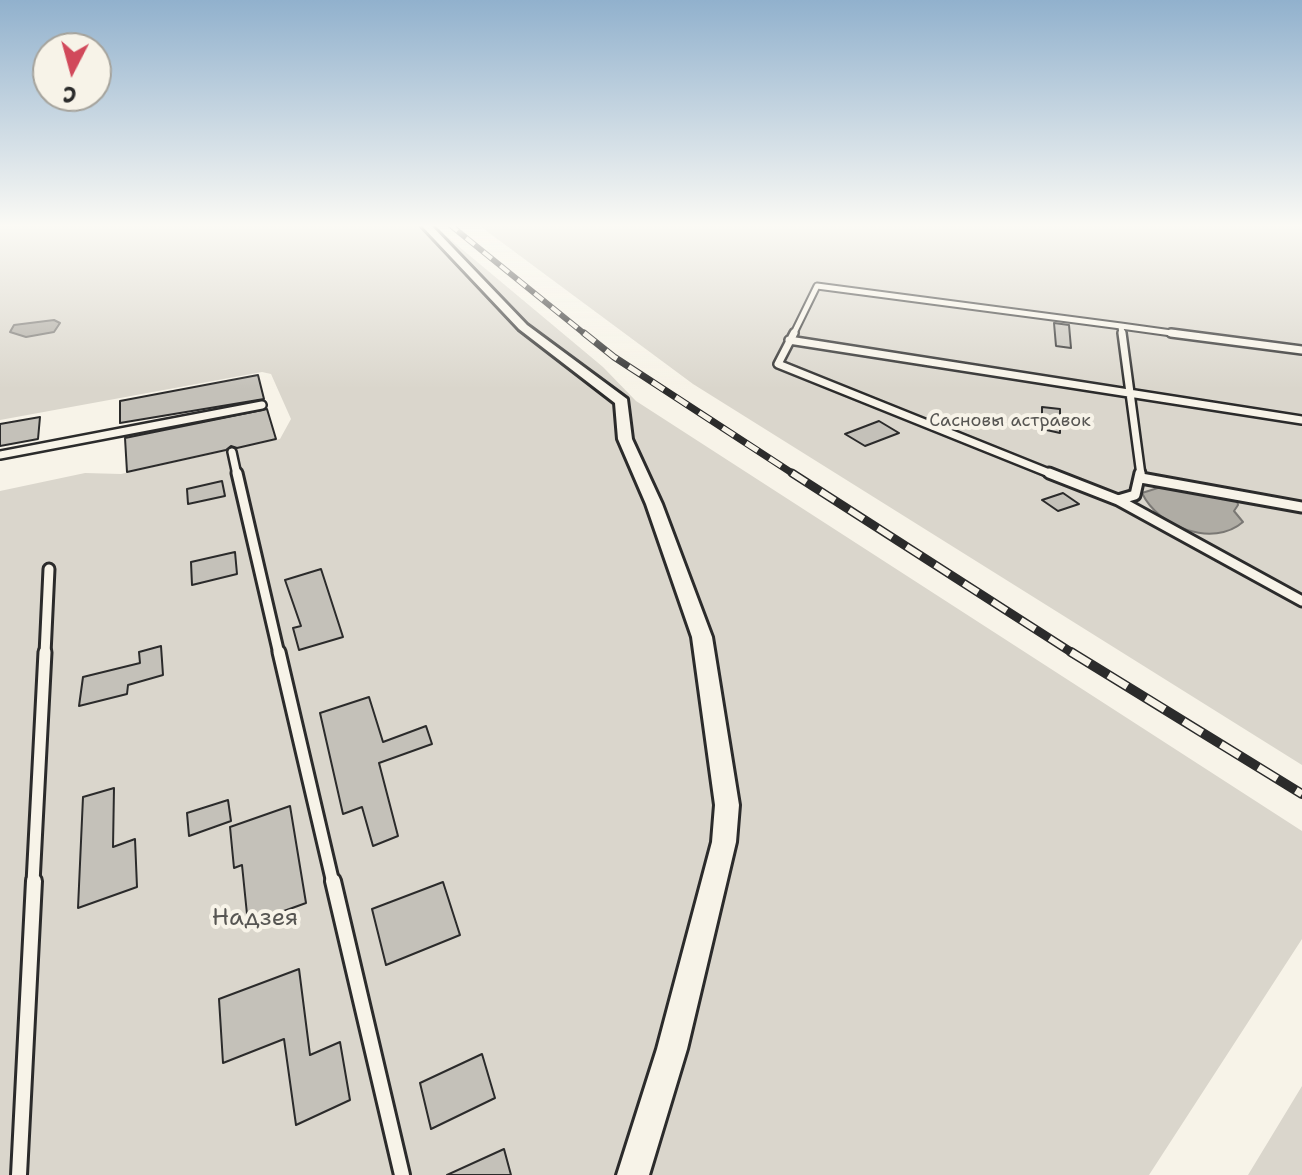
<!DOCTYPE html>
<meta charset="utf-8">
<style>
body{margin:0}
#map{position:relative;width:1302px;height:1175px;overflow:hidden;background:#f7f3e8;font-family:"Shantell Sans",sans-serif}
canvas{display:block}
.north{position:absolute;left:32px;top:32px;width:80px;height:80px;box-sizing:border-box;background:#f7f3e8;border:2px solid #a5a39c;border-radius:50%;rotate:186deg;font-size:22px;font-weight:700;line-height:32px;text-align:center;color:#2b2b2b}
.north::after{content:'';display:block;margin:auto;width:28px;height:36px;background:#d1495b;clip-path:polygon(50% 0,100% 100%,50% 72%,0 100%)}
</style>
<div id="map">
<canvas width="1302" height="1175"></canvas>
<div class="north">С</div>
</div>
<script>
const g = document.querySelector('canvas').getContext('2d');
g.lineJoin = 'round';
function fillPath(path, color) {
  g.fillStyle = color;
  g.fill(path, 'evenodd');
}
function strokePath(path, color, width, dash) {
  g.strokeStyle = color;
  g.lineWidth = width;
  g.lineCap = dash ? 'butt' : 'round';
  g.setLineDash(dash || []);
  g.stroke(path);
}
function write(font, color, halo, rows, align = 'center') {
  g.font = font + ' "Shantell Sans",sans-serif';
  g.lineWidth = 8;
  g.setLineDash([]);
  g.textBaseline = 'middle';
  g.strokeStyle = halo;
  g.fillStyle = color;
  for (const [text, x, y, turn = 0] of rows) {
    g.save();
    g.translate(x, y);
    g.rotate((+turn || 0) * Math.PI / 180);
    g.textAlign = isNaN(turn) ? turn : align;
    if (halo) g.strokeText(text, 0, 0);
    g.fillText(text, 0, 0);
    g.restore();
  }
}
const green = new Path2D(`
 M0,224H432L603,367L636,401L1302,831V939L1149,1175H0V491L85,473L121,474L280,439L291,419L271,374L262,372L0,420Z
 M477,224H1302V765L693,384Z
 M1302,1086V1175H1248Z`);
const water = new Path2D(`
 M54,320L60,323L54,332L26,337L10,332L14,325Z
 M1164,486L1237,500L1238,505L1234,511L1243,522C1213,548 1158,527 1142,493Z`);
const building = new Path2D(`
 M1054,323L1069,325L1071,348L1056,346Z
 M258,375L264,399L120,423V401Z
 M1042,407L1060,409V433L1042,429Z
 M267,409L276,439L237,448L231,446L226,450L127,472L125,438Z
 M40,417L38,439L0,446V424Z
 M879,421L899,433L865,446L845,434Z
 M222,481L225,496L188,504L187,489Z
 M1063,493L1079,504L1058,511L1042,500Z
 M235,552L237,574L192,585L191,562Z
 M321,569L343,637L299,650L293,628L301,626L285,580Z
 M161,646L163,675L128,685L127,694L79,706L83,677L140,663L139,652Z
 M369,697L383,742L426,726L432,744L379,763L398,836L373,846L362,807L343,814L320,713Z
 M114,788L113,847L135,839L137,887L78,908L83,797Z
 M228,800L231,821L189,836L187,813Z
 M290,806L306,903L248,924L242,865L234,868L230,827Z
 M443,882L460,935L386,965L372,909Z
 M299,969L310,1055L340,1042L350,1100L296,1125L284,1039L223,1063L219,999Z
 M482,1054L495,1098L431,1129L420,1083Z
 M504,1149L511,1175H447Z`);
const laneFar4 = new Path2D(`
 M1121,326L1186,335
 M1121,326L1122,335
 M793,335L817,286L1121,326`);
const laneFar3 = new Path2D(`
 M794,333L778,364L1054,475
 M1122,333L1141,475
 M1171,333L1302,350
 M789,340L1302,420
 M232,452L237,475
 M0,455L262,405`);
const laneFar2 = new Path2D(`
 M237,473L279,654
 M1049,473L1118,500L1135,495L1140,473
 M1141,478L1302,507
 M1118,500L1302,601
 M45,654L49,569`);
const laneFar1 = new Path2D(`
 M279,652L333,883
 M33,883L45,652`);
const lane = new Path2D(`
 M333,881L402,1175
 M19,1175L34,881`);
const street = new Path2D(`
 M420,224H430L527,325L627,399L632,439L662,504L712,637L739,805L736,842L687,1049L649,1175H617L657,1049L712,842L715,805L692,637L646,504L618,439L615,403L519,329Z`);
const railFar3 = new Path2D(`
 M449,224L586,335`);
const railFar2 = new Path2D(`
 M584,333L614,357L795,475`);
const railFar1 = new Path2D(`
 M792,473L1074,654`);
const rail = new Path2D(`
 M1071,652L1302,794`);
const farParknames = [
 ["Сасновы астравок",1010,421]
];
const nearParknames = [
 ["Надзея",255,919]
];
fillPath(green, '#dad6cc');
fillPath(water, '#afaca4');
strokePath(water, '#7a7874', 2);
fillPath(building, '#c4c1b9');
strokePath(building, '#2b2b2b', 2);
strokePath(laneFar4, '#2b2b2b', 9);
strokePath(laneFar3, '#2b2b2b', 12);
strokePath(laneFar2, '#2b2b2b', 15);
strokePath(laneFar1, '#2b2b2b', 17);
strokePath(lane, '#2b2b2b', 20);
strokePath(street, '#2b2b2b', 6);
strokePath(laneFar4, '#f7f3e8', 5);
strokePath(laneFar3, '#f7f3e8', 7);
strokePath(laneFar2, '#f7f3e8', 9);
strokePath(laneFar1, '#f7f3e8', 11);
strokePath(lane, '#f7f3e8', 14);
fillPath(street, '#f7f3e8');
strokePath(railFar3, '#2b2b2b', 6);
strokePath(railFar2, '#2b2b2b', 7);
strokePath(railFar1, '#2b2b2b', 9);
strokePath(rail, '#2b2b2b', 10);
strokePath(railFar3, '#f7f3e8', 4, [11]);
strokePath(railFar2, '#f7f3e8', 5, [14]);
strokePath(railFar1, '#f7f3e8', 6, [17]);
strokePath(rail, '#f7f3e8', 7, [22]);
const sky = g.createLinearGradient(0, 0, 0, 389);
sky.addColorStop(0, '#91b1cd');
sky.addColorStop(0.58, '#fbfaf5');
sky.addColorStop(1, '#fbfaf500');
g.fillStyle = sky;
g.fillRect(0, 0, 1302, 389);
write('18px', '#575653', '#f7f3e8', farParknames);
write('24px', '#575653', '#f7f3e8', nearParknames);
</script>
